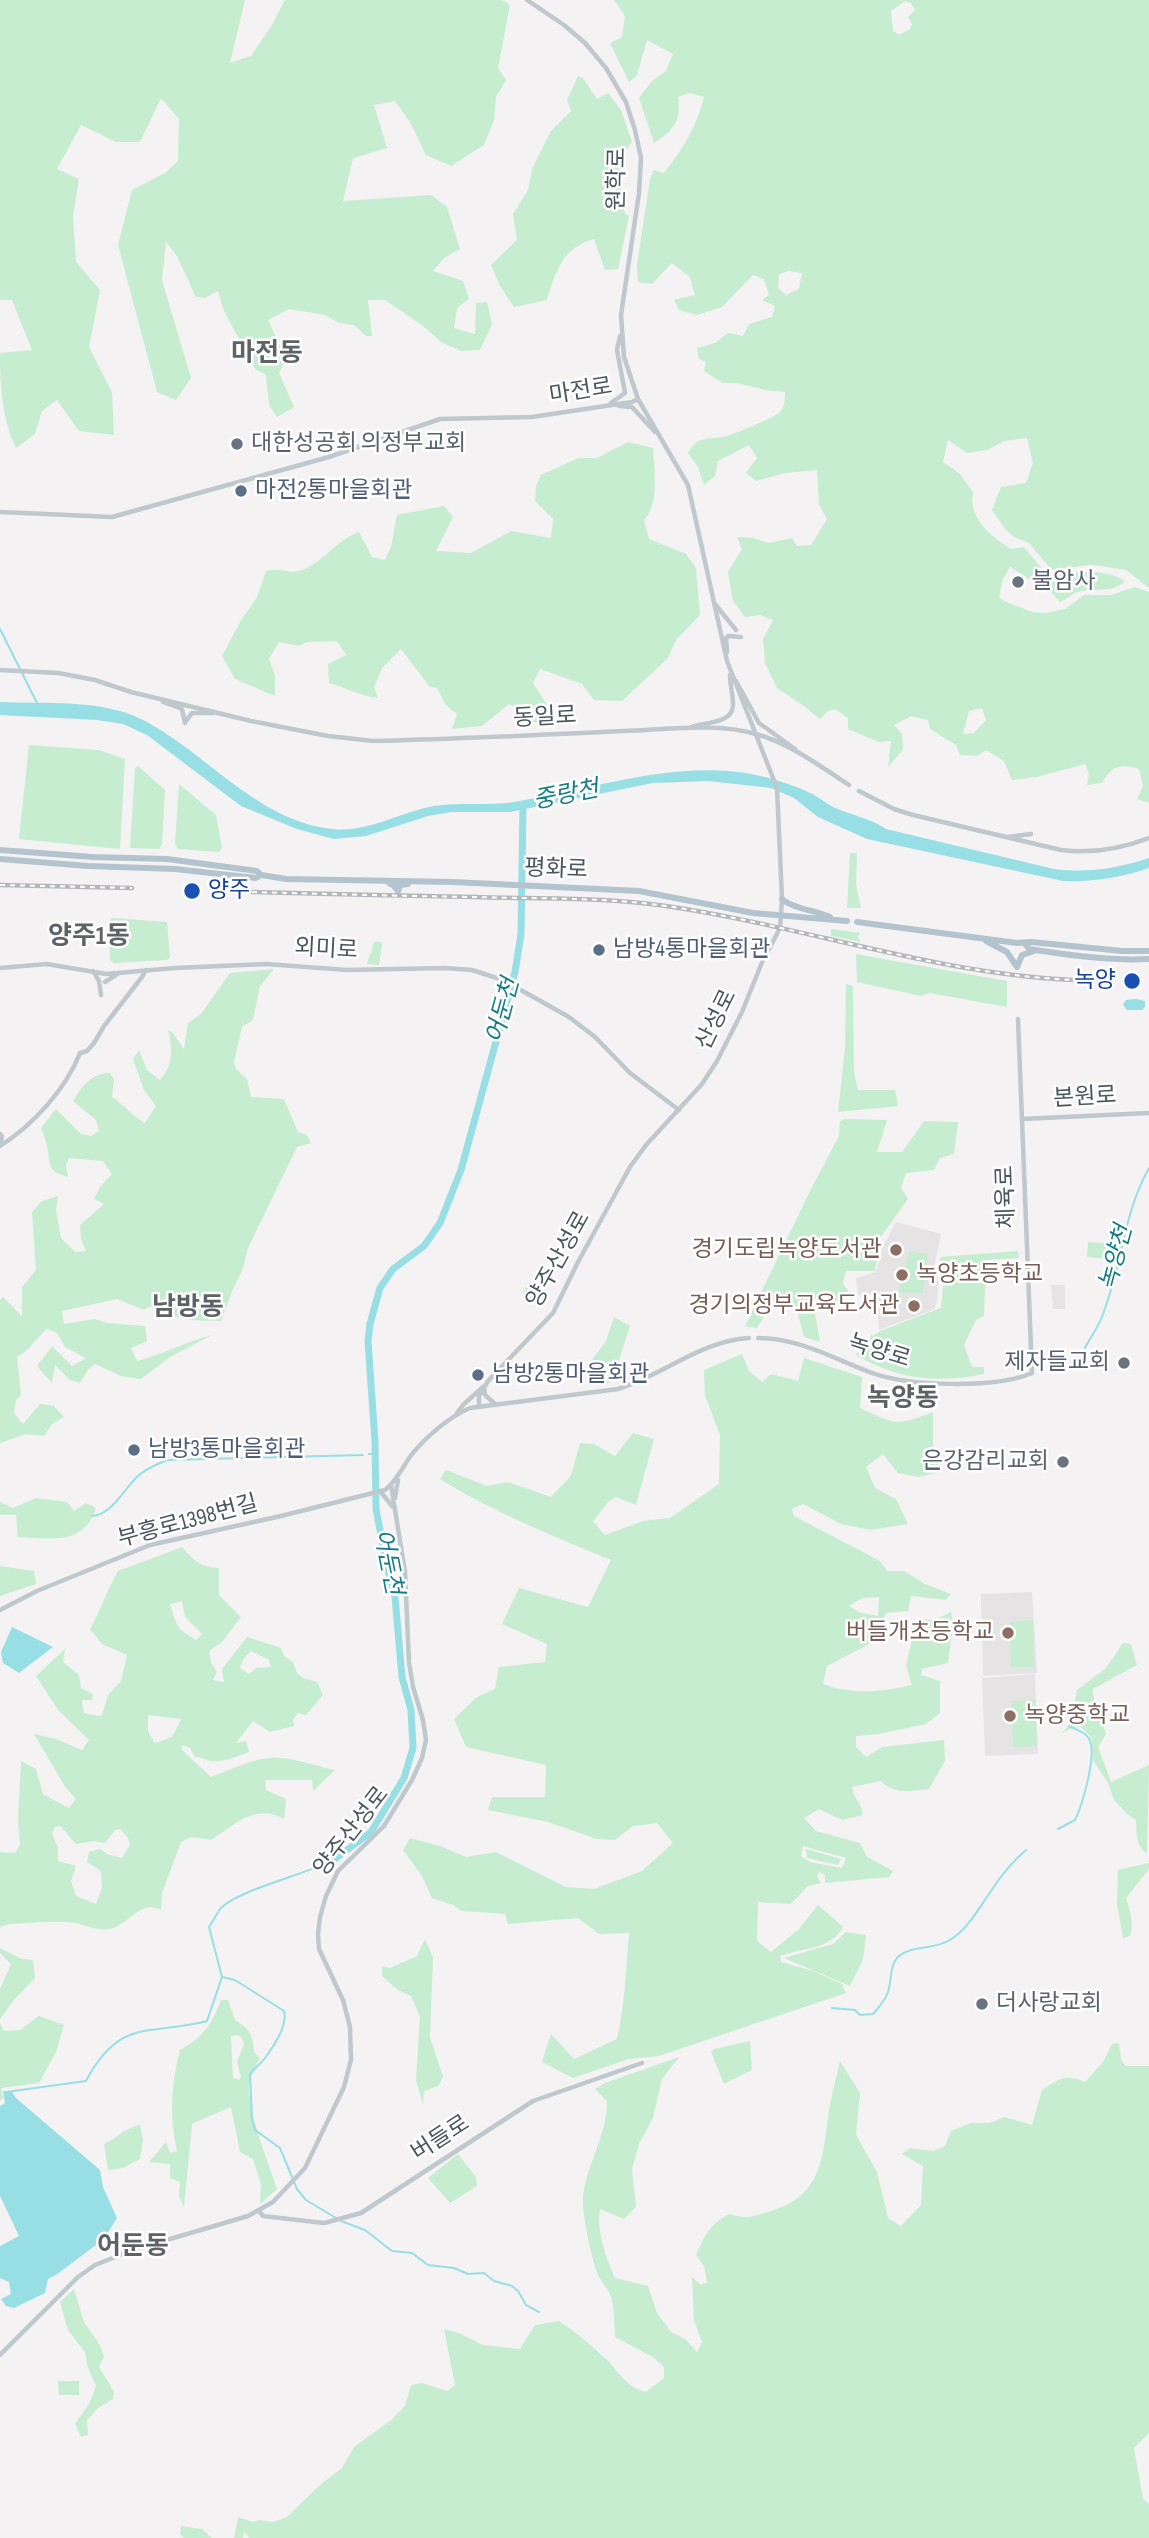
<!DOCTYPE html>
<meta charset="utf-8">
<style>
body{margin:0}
canvas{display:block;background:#f4f2f2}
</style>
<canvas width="1149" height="2538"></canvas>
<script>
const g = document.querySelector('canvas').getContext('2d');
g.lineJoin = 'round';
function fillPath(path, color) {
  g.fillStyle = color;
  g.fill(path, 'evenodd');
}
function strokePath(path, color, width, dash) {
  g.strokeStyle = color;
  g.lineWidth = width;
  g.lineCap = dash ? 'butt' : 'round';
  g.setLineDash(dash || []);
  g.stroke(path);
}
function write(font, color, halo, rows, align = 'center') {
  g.font = font + ' "Sofia Sans Condensed","Noto Sans KR",sans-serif';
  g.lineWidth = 5;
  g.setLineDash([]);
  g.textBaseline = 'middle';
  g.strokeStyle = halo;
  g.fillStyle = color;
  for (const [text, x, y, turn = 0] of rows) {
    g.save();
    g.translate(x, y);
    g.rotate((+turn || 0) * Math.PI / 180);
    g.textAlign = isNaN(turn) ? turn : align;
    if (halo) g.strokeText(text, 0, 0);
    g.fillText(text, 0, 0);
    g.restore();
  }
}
const education = new Path2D(`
 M896,1222L941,1234L934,1267L939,1279L937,1300L935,1309L879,1330L877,1293L858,1295L856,1278L876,1272L883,1247Z
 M1051,1285H1065V1309H1053Z
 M1032,1592L1037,1673L983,1676L981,1594Z
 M1035,1674L1038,1754L985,1756L982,1678Z`);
const green = new Path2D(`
 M0,0H245L230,63L251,56L272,25L285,0H502L510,5L498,68L506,80L496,97L494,120L484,145L451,166L426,155L410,122L395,101L374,105L387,148L353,158L343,201L431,195L447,207L460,249L444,258L433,271L463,281L469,299L457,308L454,328L475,334L476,303L487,302L492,324L480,350L461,351L441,342L423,326L385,300H368L372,336H366L354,325L339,323L325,315L289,309L268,320L286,359L279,373L294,407L277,417L269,405L266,375L255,369L224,311L218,291L205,298L196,297L177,256L166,242L162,280L191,378L176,400L157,392L118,245L132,190L165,173L178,161L179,119L161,98L140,142H116L81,125L57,169L79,179L73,216L76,262L100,290L89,347L112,392L114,435L79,431L57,400L42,411L35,434L16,448C2,418 0,386 0,353L32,350L12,300H0Z
 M614,0H1149V588L1126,570L1101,566L1089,565L1052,570L1029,543L1014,537L1006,530L992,510L1001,487L1026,483L1033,463L1027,438L1004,441L987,450L967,453L948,440L943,462L959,473L973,492C968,519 991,536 1011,549L1024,547L1048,576C1072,573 1103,567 1125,581C1110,596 1093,585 1075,593C1070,595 1066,600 1060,602L1052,593L1010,567L1003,579L999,597L1006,602L1032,612L1046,613L1065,609L1084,595H1111L1135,587L1149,592V803L1137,799L1143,786L1139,769C1121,763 1111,766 1102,783L1087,785L1089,774L1085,764L1037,777L1012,780L1004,761L986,750L977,756L960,755L956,745L930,729L928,720L911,716L894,725L902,734L903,750L888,767L891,741L879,742L848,729V718L835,709L828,711L820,719L804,706L777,688L765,663L763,639L773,620L760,615L745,617L733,601L728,572L742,549L737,537L753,538L769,543L792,538L797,546L811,545L827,519L819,505L817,470L785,473L756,481L746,473L757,458L749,445L718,461L715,476L704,485L698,467L688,453C699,433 709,441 727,436C733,435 776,416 779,413C785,407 785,400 785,392L765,390L737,383H723L704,371L706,362L699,359L697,348L715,343L728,333L743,336L749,324L772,317L775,306L762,300L769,295L764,279L753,275L722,307L697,315L679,310L674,300L695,295L690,277L672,263L652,284L638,282L637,265L650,179L654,170L664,173C683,149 697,126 704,97L689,93L678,97C682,120 673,131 654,143L639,98L653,80L666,71L673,54L647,40L637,75L629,82L610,43L622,37L625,16ZM905,1L911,3L915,10L908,17L912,24L910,29L899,35L893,31L891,11ZM789,271L802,273L799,289L786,295L778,288L779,274ZM982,708L986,720L974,733L963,734L969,711Z
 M578,76L583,78L597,99L608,93L621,110L632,142C615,159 621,193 625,214L629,216L618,269L605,270L594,239C563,247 555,272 547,300L514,307L500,286L491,265L517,240L513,214L528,190L532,169L551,131L571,111L567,100Z
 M628,442L653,448C654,469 660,504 644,520L649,539L686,554L696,568L700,615L677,639L667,659L622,701L594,700L582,684L540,669L533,683L549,708L551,721L520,723L516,708L509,704L482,726L452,729L457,714L445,704L437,688L430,687L401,649L382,668L374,687L378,698C362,697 345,687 329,683L328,664L346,655L337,641L307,642L299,646L279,642L269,659L275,675V696L235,679L222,656L240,622L257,597L266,571C280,567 290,574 299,571C323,564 334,541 359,532L372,557L385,560L391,547L397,515L444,506L453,517L436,551L471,553L511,531L551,538L553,519L535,501L536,486L541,475L578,458H597Z
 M29,745L99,750L125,759L120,849L19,839Z
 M138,766L165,790L162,844L159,849L130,848L135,768Z
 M179,784L216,815L222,848L219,852L178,849L175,844Z
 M850,853H857L856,885L861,908H847Z
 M113,918L167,922L170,957L167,960L114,963L110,960L109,920Z
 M831,929L860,933L858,937L861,942L831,936Z
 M374,942H381L382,945L379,965L367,964Z
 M856,954L1007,981V1007L930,993L921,996L857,982Z
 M274,969L260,986L253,1020L242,1027L234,1062L236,1069L247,1079L251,1097L284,1099L298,1132L307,1135L311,1143L297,1147L248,1248L242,1271L233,1289L221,1321C209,1320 193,1322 181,1318C167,1315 159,1300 144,1310L117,1299L62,1311L64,1324L95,1319L107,1323L145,1326L147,1341L131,1348L137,1361C163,1354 186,1342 212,1335L170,1357L141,1379L121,1376L95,1364L88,1370L80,1383L70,1380L55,1365L52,1383L37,1366L52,1346L72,1366L86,1358L65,1347L57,1333L47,1329C36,1338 30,1350 17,1357L21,1395L16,1400L14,1413L23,1424L40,1404L54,1406L64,1417L52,1424L44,1436L26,1434L0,1443V1300L3,1297L22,1316V1287L36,1270L32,1212L42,1201L58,1196L56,1210L61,1238L75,1252L86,1251L81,1239L80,1225L104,1204L94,1199L100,1187L112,1174L103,1161L69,1158L66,1165L68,1177C45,1170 51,1165 47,1146C46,1140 43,1134 41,1128L56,1109L81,1134L91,1136L99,1131L96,1120L73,1101C82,1086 92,1073 110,1073L114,1079L112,1097C125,1105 132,1116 145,1123L156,1106L144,1090L133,1059L139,1050L147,1070L160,1080C173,1065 173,1050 168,1030L172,1032L184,1049L188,1023L201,1014L230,973Z
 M846,984L853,986L854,1072L858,1090H895L898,1106L838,1112L845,1048Z
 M845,1119L887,1120L877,1152H902L924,1121L958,1122L954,1154L940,1158L934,1170L906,1173L901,1188L908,1199L880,1238L875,1271H846L843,1284L849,1292L843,1302H824L812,1297L820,1342L804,1337L796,1307L777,1295L757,1328L745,1326L811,1189L839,1136L840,1121Z
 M1088,1242L1114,1244L1108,1259L1087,1257Z
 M910,1251L928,1254L923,1293H900L899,1287Z
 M1018,1251L1019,1258L986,1260L984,1316L976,1320L964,1345L972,1367H984V1374C953,1381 912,1381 883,1368C874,1365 866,1360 857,1356L856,1353L861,1352V1345L869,1344L871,1334L873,1336L880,1331L941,1308L944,1275L938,1265L941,1257Z
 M529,1282L549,1293L544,1304L523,1293Z
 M614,1317L630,1326L619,1360L622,1374L604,1386H588L586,1368L606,1341Z
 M742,1354L749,1371L762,1382L771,1374L798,1381L804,1358L862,1377L860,1408C895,1425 897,1426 933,1412V1447L940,1472L919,1477L898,1473L883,1454L866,1467L875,1488L896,1499L908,1524L871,1530L841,1524L803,1504L792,1509L794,1516L880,1561L887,1571H904L925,1584L951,1594L946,1600L911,1596L908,1611L886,1613L875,1641L827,1666L823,1684C850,1695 884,1692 912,1685L906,1665L917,1619L934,1620L951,1612L953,1625L948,1663L922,1669L921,1675L940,1681V1713L926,1724L879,1734L856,1736V1747L866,1757L882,1747L944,1740L945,1761L929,1789C910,1791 895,1795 881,1781L852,1787C853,1798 862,1803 863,1815L842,1820L819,1809L804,1818L816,1831L860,1843L867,1857L893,1871L889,1877L825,1883V1875L819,1872L817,1876L821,1883L808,1886L791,1904L758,1902L757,1941L771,1952L799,1929L818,1905L843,1927C831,1950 801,1948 780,1956L781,1962L813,1971L842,1984L846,1993L659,2056L629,2059L573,2078L542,2062L551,2034L574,2059L617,2039C625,2004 626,1969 629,1933L599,1934L578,1918L508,1924L505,1914L462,1911L453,1905L432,1898L422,1876L403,1850L410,1838L440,1846L466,1857L496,1852L566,1887L594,1889L642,1871L673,1843L657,1823L633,1826L615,1840L597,1839L548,1822L488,1810L492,1797H545L546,1765L466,1747L454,1719L477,1697L495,1689L499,1667L545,1662L547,1644L502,1624L519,1588L588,1607L611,1560C551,1535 495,1513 440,1479L446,1470L487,1486L508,1482L551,1497L571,1476L580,1443L594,1444L615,1456L633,1433L654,1439L636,1505L616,1497L609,1501L593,1521L605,1535L643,1521L670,1518L719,1484L720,1435L705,1395L704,1370ZM879,1597L878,1616L861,1613L849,1606L862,1598ZM803,1846L846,1858L842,1868L810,1862L801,1856Z
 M36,1498L67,1502L74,1511L86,1503L96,1508C83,1547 50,1538 18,1537L16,1515H0V1502L13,1508Z
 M182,1547C194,1561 200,1567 219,1568V1595L241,1617L222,1642L209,1651L211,1662L217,1672L213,1680L224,1682L222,1669L247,1637L281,1648L284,1656L293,1662L297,1673L303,1678L317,1682L323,1695L306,1715L298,1713L293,1719L294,1726L270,1732L253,1721L236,1743L246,1741L249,1752C238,1756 225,1762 213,1761C206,1761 203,1757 195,1757L190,1748L182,1745L181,1749L211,1777C230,1770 249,1760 270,1758C291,1756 314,1766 335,1770L313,1791L312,1780H265L266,1790L286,1799L284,1819C255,1803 236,1824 211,1840L191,1837L181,1842L162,1893L161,1910C142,1899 129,1923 113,1928C100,1932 88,1926 76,1923C59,1920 28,1923 10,1924L0,1927V1852L15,1853L20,1845L18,1819L21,1761L36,1769L43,1794L69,1808L76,1799L66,1788L34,1734L56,1739L82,1750L89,1740L58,1710L36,1676L65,1649L63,1662L79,1675L81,1688L93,1694L92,1700H82L84,1713L98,1716L102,1715L108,1695L121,1681L127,1655L102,1644L90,1629C101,1610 107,1590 118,1571ZM182,1601L185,1617L202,1634L196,1640C176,1628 177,1626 170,1604ZM251,1651L269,1660L271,1667L256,1668L249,1674L240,1668L244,1658ZM148,1715L181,1719V1720L172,1737L155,1743L148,1731ZM60,1826L76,1844L93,1841L105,1843L115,1830L120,1829L128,1838L130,1845L122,1858L107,1854L100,1849L89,1852L87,1862L101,1871L102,1888L96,1904L76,1896L71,1881L76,1866L58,1861V1848L52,1833L55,1827Z
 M0,1566L34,1571L36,1584L0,1596Z
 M1033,1620L1034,1667H1011L1009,1622Z
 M1123,1643L1131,1644L1137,1665L1093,1689V1695L1106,1734L1098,1747L1111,1782L1149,1765L1147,1854C1135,1844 1137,1834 1136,1820L1127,1814L1114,1800L1108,1783L1093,1760L1092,1738L1081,1727L1072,1728L1062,1733L1071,1723L1077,1690L1106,1668Z
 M1035,1700L1037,1746L1013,1747L1011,1701Z
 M806,1849L841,1859L838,1865L807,1858Z
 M1149,1863V1869L1126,1898C1130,1911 1134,1922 1130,1936L1123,1938L1117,1904L1118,1870Z
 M846,1932L866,1935L863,1960L850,1986L784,1958L833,1944Z
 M425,1939L433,1957L430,2037L443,2077L438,2086L424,2091L423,2105L416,2080L420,2017L411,1996L398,1990L382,1976V1966L390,1968L417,1956Z
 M0,1948L22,1959L33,1960L35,1978L13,2001L0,2019V1989L11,1964L0,1953Z
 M221,2000H228L235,2020C249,2028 253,2035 254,2052L260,2058C257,2064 252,2071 250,2078C243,2102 269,2163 277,2189L260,2204L261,2184L253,2159L240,2152L231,2107L192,2124L184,2207L179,2196L180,2182L170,2178V2164L149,2162L166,2142L170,2153L177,2151C169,2116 171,2085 180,2050C205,2036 211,2025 221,2000ZM238,2035L241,2037L244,2044L237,2062L241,2077L239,2080L233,2078L231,2036Z
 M39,2016L64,2025L56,2052L39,2083L1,2088L3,2098L0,2101V2023L4,2031L20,2030Z
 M750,2041L752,2070L724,2084L711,2052L714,2049Z
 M1119,2043L1121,2059L1125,2066H1149V2433L1134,2448L1143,2499L1149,2504V2538H249L244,2531L243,2538H234L238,2517L253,2522L260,2520L273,2522L287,2517L320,2485L342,2468L354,2447L391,2420L405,2406L411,2385L422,2383L447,2391L455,2385L444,2329L459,2333L483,2345L520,2349L535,2325L559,2321C576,2332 592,2346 607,2360C620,2373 627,2388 646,2392L664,2378V2367L653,2357L615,2337C614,2323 615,2307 610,2294C606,2286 599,2279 596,2270C590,2250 585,2227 583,2206C581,2173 608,2136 607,2101L595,2089L605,2083L679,2057L662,2079L653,2118L639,2144L632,2169L636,2207L624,2219L600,2209C596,2230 606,2258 615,2278L648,2286L657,2313L671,2332L685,2339L697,2352L702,2342L694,2320L692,2277L701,2285L707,2282L704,2266L696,2255C704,2237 711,2222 730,2214C747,2220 754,2216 771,2211C820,2196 822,2163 828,2118C830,2099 836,2080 840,2061L860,2093L856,2135L877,2172L888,2218L901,2226L921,2205L923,2166L902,2154L910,2148L933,2151L945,2146L951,2131L971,2123H990L1004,2117L1032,2125L1042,2090C1061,2078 1064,2074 1085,2082L1103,2062L1112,2044Z
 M140,2125L143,2139L140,2159L123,2168L108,2170L104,2144C120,2137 122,2129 140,2125Z
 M458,2154L476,2177L477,2186L450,2203L428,2178Z
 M74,2289L84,2322L100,2345L104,2357L99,2367L114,2392L113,2399L98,2408L87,2420L88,2435L81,2437L75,2424L89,2404L96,2386L88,2368L85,2352L68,2330L60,2302Z
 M58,2381H79V2395H59Z
 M181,2526L202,2529L212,2538H184L180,2534Z`);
const water = new Path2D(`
 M0,702C44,704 101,699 141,719C205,751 257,821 332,829C368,833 400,812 434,806C461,802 488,806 514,802C593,789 686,756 765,777C780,781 796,786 810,793C818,796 825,803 833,807C850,815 870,818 886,829L1054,869C1090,873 1114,869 1149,858V868C1120,878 1093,882 1063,881L867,839L818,817L794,798L771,788L708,781L653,783L510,812H451L428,816L366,836L334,839L297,829L241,806L147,735L123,724L97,720L0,715Z
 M1136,999L1145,1001V1007L1142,1010H1127L1123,1005L1126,1000Z
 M12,1627L53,1647L19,1673L3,1663L1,1652Z
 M3,2091L12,2092L16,2098L100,2170L103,2187L117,2218L104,2239L56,2275L48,2279L45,2293L14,2308L6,2306L1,2299L11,2294L9,2282L0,2278V2246L19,2236L0,2196V2106L5,2103Z`);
const stream = new Path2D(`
 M0,629L37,703
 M1085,1348C1090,1338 1097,1329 1101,1319C1122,1269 1122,1216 1149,1168
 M369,1454H375
 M92,1516C112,1515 123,1490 137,1477C145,1469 157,1464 167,1460L363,1455
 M1058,1829L1075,1820C1082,1806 1099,1750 1088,1737C1084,1732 1075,1729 1069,1726
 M222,1977L235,1980L284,2011C288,2026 274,2046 265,2058C260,2065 254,2068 250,2075L252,2120L255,2130L280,2148L297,2189L306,2200L336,2218
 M832,2008L855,2010L860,2015L873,2014C879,2007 885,2001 888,1992C892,1981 889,1965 899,1956C912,1945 934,1950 950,1940C968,1929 979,1908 991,1891C1000,1877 1013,1861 1026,1850
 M6,2092L86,2081C120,2017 149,2036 207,2021L222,1977L209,1927C213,1921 217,1913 221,1908C238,1890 308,1874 335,1859
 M341,2221L365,2230L392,2251L412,2253L428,2265L454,2268L468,2274L484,2273L494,2281L512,2286L518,2291L526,2305L539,2312`);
const river = new Path2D(`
 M335,1859L371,1832L404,1778L413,1748L411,1710L402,1677L395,1597L387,1567L376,1509L375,1441L368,1341L370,1324L380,1288L393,1269L424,1246L440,1223L461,1170L515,972L521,934L523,805`);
const minor = new Path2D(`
 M611,403L625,393L617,350L620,336
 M619,406L632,407L655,432
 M0,512L112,517L329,457L440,419L532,417L632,402L638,399
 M715,604L736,630
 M727,652L726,638L728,636L741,637
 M0,670L58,673L95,680L131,692L251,721L328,736L373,741C456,739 540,735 623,731C666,730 714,722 756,734C789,743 820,766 849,785
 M736,681L759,723L795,749
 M163,702L182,709L185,723
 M185,722L192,713H213
 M691,727C704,722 734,724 733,704C733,695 730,685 730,675
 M859,791L894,809L913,815L1061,850C1092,854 1120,849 1149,838
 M1008,837L1031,834
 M0,968L47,964L106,974L175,968L266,964L347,970L445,968L472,970L503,980L569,1017L595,1037L630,1073L679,1110
 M93,971L99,981L101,995
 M105,982L119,973
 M1022,1119L1149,1113
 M0,1134L2,1136L0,1145
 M0,1146C33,1125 66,1089 80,1053L87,1051L94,1043L104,1026L142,977L146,970
 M758,1338C799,1338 834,1359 872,1373C909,1386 995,1389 1032,1373L1018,1019
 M484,1388L485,1395L494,1403
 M479,1406V1396L488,1381L553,1313L578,1262L630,1167L646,1145L702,1084L717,1061L742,1012L763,960L776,936L780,927L782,899L777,788L727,661L688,485L638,399L624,357L621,315L639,193L641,158L635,130L626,102L606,68L585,43L564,25L527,0
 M457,1413L463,1405L483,1387
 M380,1491L392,1506
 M395,1498L398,1480
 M0,1610L37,1591L150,1545L281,1516L385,1490C397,1481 403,1466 412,1454C427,1436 449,1417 470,1408L618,1389C664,1375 700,1341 749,1338
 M259,2211L263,2216L324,2223L361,2213L533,2101L642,2063
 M0,2355L78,2277L95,2265L133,2250L248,2216L273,2202L305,2168L344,2087L351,2060L350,2027L343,2000L319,1949L318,1934L320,1917L326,1896L338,1871L384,1826L412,1780L422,1758L426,1740L423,1720L413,1687L409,1662L405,1572L391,1485`);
const major = new Path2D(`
 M0,850L93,857L167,859L257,871L261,875L286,879L453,882L639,891L753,913L847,921
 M0,859L88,866L175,869L256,878L261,875
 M389,883L393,885L398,891L400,885L408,884
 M782,899C791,908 817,911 830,917
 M857,922L1017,943L1031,942L1122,951H1149
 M986,941L1007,952L1017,967
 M1025,944L1029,949C1069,955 1109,961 1149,959
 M1017,967L1022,955L1034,951`);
const rail = new Path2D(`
 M0,885L132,888
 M252,892C326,894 401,896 475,897C538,899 603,897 666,906C803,926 935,974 1074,980`);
const markers = [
 [237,444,7,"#6b7280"],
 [241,491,7,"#5c6f8a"],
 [1018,582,7,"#6b7280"],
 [192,891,9,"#1a4fb4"],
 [599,950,7,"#5c6f8a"],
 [1132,981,9,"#1a4fb4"],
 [896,1250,7,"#8d6e63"],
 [902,1275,7,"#8d6e63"],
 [914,1306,7,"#8d6e63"],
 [1124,1363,7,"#6b7280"],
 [478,1375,7,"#5c6f8a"],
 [134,1450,7,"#5c6f8a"],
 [1063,1462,7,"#6b7280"],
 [1008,1633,7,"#8d6e63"],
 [1010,1716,7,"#8d6e63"],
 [982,2004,7,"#6b7280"]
];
const streetNames = [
 ["원학로",618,179,-89],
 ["마전로",581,392,-9],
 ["동일로",545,718,-3],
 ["평화로",556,870,2],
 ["외미로",326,950,3],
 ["산성로",717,1020,-64],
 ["본원로",1085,1098,-3],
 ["체육로",1007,1197,-92],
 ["양주산성로",559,1260,-61],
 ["녹양로",879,1352,17],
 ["부흥로1398번길",188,1522,-15],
 ["양주산성로",352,1832,-52],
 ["버들로",441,2139,-33]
];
const worshipNames = [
 ["대한성공회 의정부교회",251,444],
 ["불암사",1032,582],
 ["제자들교회",1110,1363,"right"],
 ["은강감리교회",1049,1462,"right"],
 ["더사랑교회",996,2004]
];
const serviceNames = [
 ["마전2통마을회관",255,491],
 ["남방4통마을회관",613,950],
 ["남방2통마을회관",492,1375],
 ["남방3통마을회관",148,1450]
];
const transitNames = [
 ["양주",208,891],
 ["녹양",1116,981,"right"]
];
const educationNames = [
 ["경기도립녹양도서관",882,1250],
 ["녹양초등학교",916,1275,"left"],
 ["경기의정부교육도서관",900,1306],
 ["버들개초등학교",994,1633],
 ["녹양중학교",1024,1716,"left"]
];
const waterNames = [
 ["중랑천",566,796,-11],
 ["어둔천",504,1011,-75],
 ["녹양천",1117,1258,-75],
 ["어둔천",387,1562,79]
];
const quarterNames = [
 ["마전동",267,354],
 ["양주1동",89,937],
 ["남방동",188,1308],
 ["녹양동",903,1399],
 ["어둔동",133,2247]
];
fillPath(education, '#e5e3e4');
fillPath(green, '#c6edd0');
fillPath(water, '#97dfe5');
strokePath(stream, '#97dfe5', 2);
strokePath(river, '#97dfe5', 7);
strokePath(minor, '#bfc8cd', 4.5);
strokePath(major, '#b4c4ce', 6);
strokePath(rail, '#b5b8bb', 4.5);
strokePath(rail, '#fff', 2, [5]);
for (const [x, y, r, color] of markers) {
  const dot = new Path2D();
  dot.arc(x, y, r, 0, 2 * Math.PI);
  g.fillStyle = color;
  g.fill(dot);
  strokePath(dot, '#fff', 2.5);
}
write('23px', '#4b575e', '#fff', streetNames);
write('23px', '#5b616d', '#fff', worshipNames, 'left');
write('23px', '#4e5e75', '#fff', serviceNames, 'left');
write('23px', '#164399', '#fff', transitNames, 'left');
write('23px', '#785e54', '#fff', educationNames, 'right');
write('italic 24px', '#177d86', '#fff', waterNames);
write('bold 26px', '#5f6366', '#fff', quarterNames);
</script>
